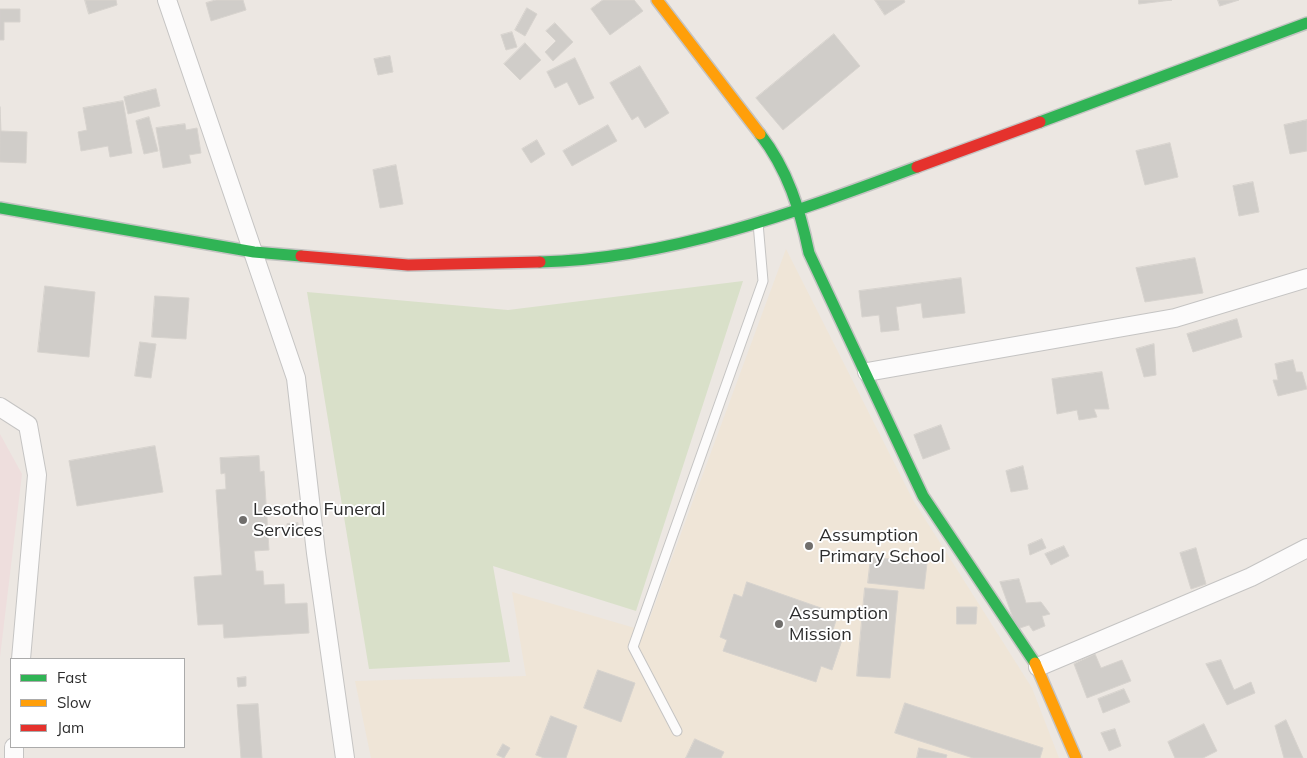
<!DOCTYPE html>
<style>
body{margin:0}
#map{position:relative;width:1307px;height:758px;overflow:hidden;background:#ece7e2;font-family:Mulish,sans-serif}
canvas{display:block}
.legend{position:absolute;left:10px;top:658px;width:175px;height:90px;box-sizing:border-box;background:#fff;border:1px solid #ababab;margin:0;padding:6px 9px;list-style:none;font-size:15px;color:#2d2d2d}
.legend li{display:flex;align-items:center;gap:10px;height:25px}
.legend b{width:25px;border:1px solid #ababab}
</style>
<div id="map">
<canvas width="1307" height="758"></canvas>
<ul class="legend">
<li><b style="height:6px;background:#30b455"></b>Fast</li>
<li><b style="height:6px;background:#ff9f0a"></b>Slow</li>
<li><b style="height:6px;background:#e5322d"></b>Jam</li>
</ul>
</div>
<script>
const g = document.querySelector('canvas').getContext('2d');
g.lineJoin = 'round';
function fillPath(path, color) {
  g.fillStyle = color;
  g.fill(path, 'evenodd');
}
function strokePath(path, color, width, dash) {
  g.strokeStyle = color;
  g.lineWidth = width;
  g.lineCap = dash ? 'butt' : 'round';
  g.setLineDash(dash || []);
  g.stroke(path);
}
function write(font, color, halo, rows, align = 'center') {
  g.font = font + ' Mulish,sans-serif';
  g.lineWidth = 4;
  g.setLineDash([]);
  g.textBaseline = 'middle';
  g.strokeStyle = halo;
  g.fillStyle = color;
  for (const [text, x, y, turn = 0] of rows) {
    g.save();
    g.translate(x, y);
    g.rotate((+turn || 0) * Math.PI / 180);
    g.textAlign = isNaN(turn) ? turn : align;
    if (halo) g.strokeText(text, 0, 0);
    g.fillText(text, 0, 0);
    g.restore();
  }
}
const education = new Path2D(`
 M786,249L913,500L1032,688L1059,758H371L355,681L526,676L512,592L645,631Z`);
const medical = new Path2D(`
 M0,434L22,474L0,657Z`);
const cemetery = new Path2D(`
 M743,281L636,611L493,566L510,662L369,669L307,292L508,310Z`);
const building = new Path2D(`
 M85,0H116L117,5L89,14Z
 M216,0H243L246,10L211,21L206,3Z
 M603,0H634L643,11L610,35L591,9Z
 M875,0H904L905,2L885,15Z
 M1139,0H1172L1139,4Z
 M1218,0H1239L1220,6Z
 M527,8L537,14L525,36L515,30Z
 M0,9H20V22H4V40H0Z
 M555,23L573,42L553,61L545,52L556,41L546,31Z
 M512,32L517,47L506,50L501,35Z
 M834,34L860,66L783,130L756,98Z
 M525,43L541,60L520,80L504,64Z
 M390,56L393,72L378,75L374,59Z
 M575,58L594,98L579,105L567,82L555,88L547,72Z
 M640,66L669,113L645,128L638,116L632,120L610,83Z
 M156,89L160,106L128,114L124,97Z
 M123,101L132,153L110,157L108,146L81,151L78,132L87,130L83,108Z
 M0,107L1,131L27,132L26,163L0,162Z
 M149,117L158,151L144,154L136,121Z
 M1307,120V151L1290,154L1284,125Z
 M185,124L186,130L197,128L201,153L189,155L191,163L163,168L156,128Z
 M608,125L617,141L572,166L563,151Z
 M537,140L545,154L531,163L522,149Z
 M1170,143L1178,177L1145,185L1136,151Z
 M396,165L403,204L380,208L373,170Z
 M1253,182L1259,212L1239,216L1233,186Z
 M1195,258L1203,293L1145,302L1136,268Z
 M961,278L965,313L923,318L921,303L896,307L899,330L881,332L879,315L862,317L859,291Z
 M45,286L95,292L89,357L38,352Z
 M155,296L189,298L186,339L152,337Z
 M1237,319L1242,337L1193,352L1187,334Z
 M140,342L156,344L151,378L135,376Z
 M1154,344L1156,375L1144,377L1136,349Z
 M1293,360L1296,372H1302L1307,389L1278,396L1273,380H1278L1275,364Z
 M1102,372L1109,409H1094L1097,417L1079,420L1077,410L1057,414L1052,379Z
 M941,425L950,449L923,459L914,435Z
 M155,446L163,492L77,506L69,461Z
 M259,456L260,472L264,471L269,550L254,551L256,571H263L264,585L284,584L285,604L307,603L309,633L224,638L223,624L198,625L194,577L222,575L216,490L226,489L225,473L221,474L220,458Z
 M1023,466L1028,489L1011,492L1006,471Z
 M298,523V535H287V524Z
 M1042,539L1046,548L1030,555L1028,545Z
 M1064,546L1069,556L1051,565L1045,554Z
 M1196,548L1206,584L1191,589L1180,553Z
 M871,557L927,563L924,589L868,583Z
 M1019,579L1026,603L1041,602L1050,614L1042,616L1045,626L1033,631L1029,625L1017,629L1000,582Z
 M747,582L838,614L832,633L843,637L832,670L821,666L816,682L723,651L727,640L720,637L734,594L742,597Z
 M865,588L898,591L890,678L857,676Z
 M957,607H977L976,624H957Z
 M1095,654L1101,668L1122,660L1131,681L1087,698L1074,664Z
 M1221,660L1234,690L1251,682L1255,693L1227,705L1206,664Z
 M598,670L635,683L621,722L584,708Z
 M246,677V686L238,687L237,678Z
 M1124,689L1130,702L1103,713L1098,699Z
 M905,703L1043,748L1040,758H973L895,733Z
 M258,704L262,758H241L237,705Z
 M551,716L577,726L566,758H544L536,755Z
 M1286,720L1303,758H1284L1275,726Z
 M1204,724L1217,751L1203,758H1175L1168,742Z
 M1115,729L1121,746L1109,751L1101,733Z
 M695,739L724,752L721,758H686Z
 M503,744L510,748L504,758L497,755Z
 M919,748L947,755L946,758H917Z`);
const lane = new Path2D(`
 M677,731L633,647L763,281L758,223`);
const street = new Path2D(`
 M167,0L296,378L316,553L345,758
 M867,372L1175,318L1307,278
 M0,407L28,425L37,475L21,659
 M1038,667L1251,577L1307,548
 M14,758V747`);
const fast = new Path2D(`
 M1040,122L1307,23
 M760,134C788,170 800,210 809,253L923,496L1035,663
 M0,208L254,252L301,256
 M540,262C670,259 796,212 917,167`);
const slow = new Path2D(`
 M657,0L760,134
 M1035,663L1076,758`);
const jam = new Path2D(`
 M917,167L1040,122
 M301,256L408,265L540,262`);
const markers = [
 [243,520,5,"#706e6c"],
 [809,546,5,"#706e6c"],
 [779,624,5,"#706e6c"]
];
const poiNames = [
 ["Lesotho Funeral",253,510],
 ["Services",253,531],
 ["Assumption",819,536],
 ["Primary School",819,557],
 ["Assumption",789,614],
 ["Mission",789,635]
];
fillPath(education, '#efe5d7');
fillPath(medical, '#eededd');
fillPath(cemetery, '#d9e0c9');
fillPath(building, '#d0cdc9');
strokePath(building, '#d7d3ce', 1);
strokePath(lane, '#c5c4c3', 11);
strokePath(street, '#c5c4c3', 20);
strokePath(fast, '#c5c4c3', 14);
strokePath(slow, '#c5c4c3', 14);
strokePath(jam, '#c5c4c3', 14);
strokePath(lane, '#fcfbfb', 9);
strokePath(street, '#fcfbfb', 18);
strokePath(fast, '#30b455', 11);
strokePath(slow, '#ff9f0a', 11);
strokePath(jam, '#e5322d', 11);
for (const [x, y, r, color] of markers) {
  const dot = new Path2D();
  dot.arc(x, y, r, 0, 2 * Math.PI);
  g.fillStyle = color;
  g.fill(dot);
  strokePath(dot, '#fff', 2);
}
write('18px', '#2d2d2d', '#fff', poiNames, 'left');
</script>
